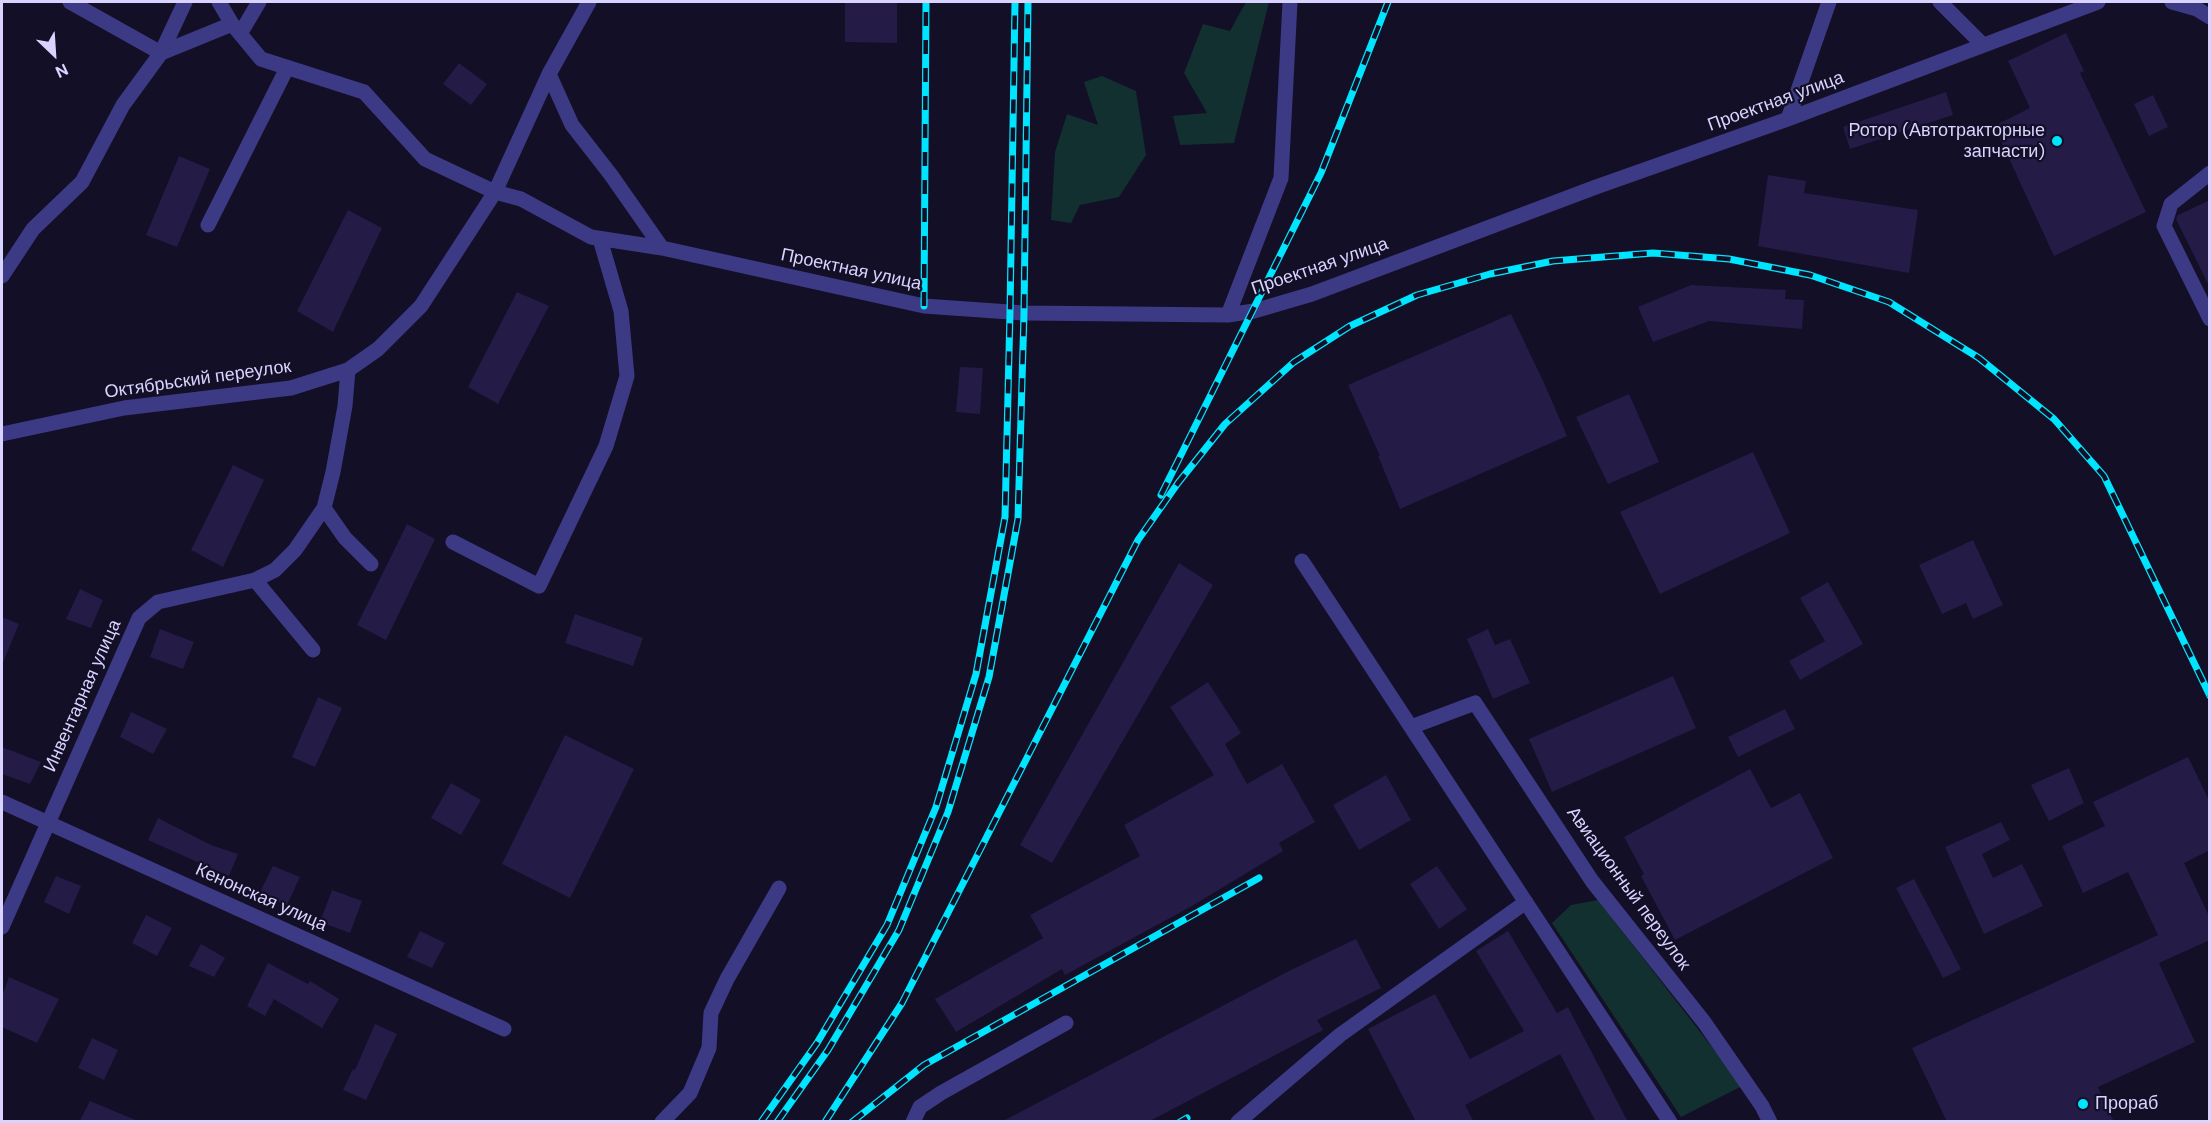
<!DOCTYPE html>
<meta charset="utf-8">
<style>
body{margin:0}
#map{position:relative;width:2211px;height:1123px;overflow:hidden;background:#130f26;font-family:"DM Sans",sans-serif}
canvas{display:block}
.frame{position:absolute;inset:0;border:3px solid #d9d4ff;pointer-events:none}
.north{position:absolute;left:24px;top:24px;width:60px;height:60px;-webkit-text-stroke:4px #130f26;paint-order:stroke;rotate:155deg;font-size:16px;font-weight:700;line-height:24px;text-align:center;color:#d9d4ff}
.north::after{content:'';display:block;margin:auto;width:21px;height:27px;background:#d9d4ff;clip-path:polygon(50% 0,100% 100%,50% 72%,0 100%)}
</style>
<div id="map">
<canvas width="2211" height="1123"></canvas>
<div class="frame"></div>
<div class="north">N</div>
</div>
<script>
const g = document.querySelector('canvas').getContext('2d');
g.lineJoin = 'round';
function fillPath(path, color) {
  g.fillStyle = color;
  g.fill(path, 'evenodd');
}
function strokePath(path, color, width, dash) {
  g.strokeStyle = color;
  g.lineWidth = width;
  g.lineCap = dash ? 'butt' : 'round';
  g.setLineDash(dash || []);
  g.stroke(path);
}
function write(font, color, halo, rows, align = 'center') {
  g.font = font + ' "DM Sans",sans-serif';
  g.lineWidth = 4.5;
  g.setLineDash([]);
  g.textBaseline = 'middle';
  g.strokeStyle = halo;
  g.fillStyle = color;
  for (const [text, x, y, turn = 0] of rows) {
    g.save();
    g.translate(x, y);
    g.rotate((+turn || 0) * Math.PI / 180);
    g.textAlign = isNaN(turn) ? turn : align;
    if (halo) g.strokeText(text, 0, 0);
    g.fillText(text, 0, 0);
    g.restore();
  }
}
const green = new Path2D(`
 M1246,2H1269L1234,143L1180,145L1173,116L1207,113L1184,73L1203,24L1230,31Z
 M1102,76L1136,91L1146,155L1119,197L1080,205L1071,223L1051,220L1055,152L1067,114L1098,125L1084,82Z
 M1598,900L1742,1086L1681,1117L1552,923L1571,905Z`);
const building = new Path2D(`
 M845,2H897V43L845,42Z
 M2066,33L2084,71L2080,73L2146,212L2054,256L1994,126L2030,108L2008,61Z
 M459,63L487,84L471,105L443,84Z
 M1946,92L1953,115L1850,149L1843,127Z
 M2153,95L2168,127L2149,136L2134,104Z
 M179,156L210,169L177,247L146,235Z
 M1768,175L1806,181L1804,193L1918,210L1909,273L1758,246Z
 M2210,200V288L2176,219L2178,215Z
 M348,210L382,228L333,332L297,311Z
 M1691,285L1786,290L1785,299L1804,300L1802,329L1709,321L1653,342L1638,307Z
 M517,292L549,306L498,404L468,387Z
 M1511,314L1545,385L1567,436L1400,509L1378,456H1380L1348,385Z
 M960,367L983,368L980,414L956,412Z
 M1629,394L1659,462L1608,484L1576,417Z
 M1753,452L1790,533L1660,594L1620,512Z
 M233,465L264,480L223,567L191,550Z
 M407,524L435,539L386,640L357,625Z
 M1973,540L2003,605L1973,619L1966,603L1942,614L1919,565Z
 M1179,563L1213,585L1052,863L1020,845Z
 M1828,582L1863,644L1800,680L1789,661L1825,641L1800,598Z
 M80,589L103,600L91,628L66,619Z
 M575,614L643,638L633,666L565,643Z
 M2,617L19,624L2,665Z
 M160,629L194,642L183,669L150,657Z
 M1488,629L1495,645L1510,639L1530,683L1493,699L1467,639Z
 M1673,676L1696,728L1552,792L1529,739Z
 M1208,682L1241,733L1225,744L1247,784L1282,764L1315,822L1279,843L1283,851L1192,906L1065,975L1062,969L956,1032L935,999L1043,938L1030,915L1140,856L1124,825L1214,775L1170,707Z
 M318,697L342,708L315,767L292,757Z
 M1785,709L1795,729L1738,757L1728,737Z
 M131,712L167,729L153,754L120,737Z
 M565,735L634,769L570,898L502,864Z
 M2,747L41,762L30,784L2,774Z
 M2188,757L2210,802V850L2184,863L2210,918V940L2159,963L2195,1042L2098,1087L2114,1122H1947L1912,1048L2158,935L2128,872L2083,893L2062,846L2105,826L2093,802Z
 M2069,768L2084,803L2049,821L2031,785Z
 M1750,769L1771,808L1800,793L1833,858L1675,940L1641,876L1644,874L1624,837Z
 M1386,775L1411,820L1359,850L1333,805Z
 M451,783L481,800L461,835L431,818Z
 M158,818L211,845L238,854L229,876L148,840Z
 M2001,822L2010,840L1982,854L1993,878L2022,864L2043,906L1984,934L1945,847Z
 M273,866L300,877L287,905L259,894Z
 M1437,866L1467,909L1439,929L1410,884Z
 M56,876L81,886L69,914L44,902Z
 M1914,879L1961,969L1943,978L1896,888Z
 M332,890L362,901L350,933L320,922Z
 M146,915L172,928L157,956L132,943Z
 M420,931L445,943L432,968L407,957Z
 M1508,931L1557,1013L1568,1007L1628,1122H1596L1560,1054L1465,1105L1474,1122H1416L1368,1029L1435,994L1470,1059L1524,1031L1476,951Z
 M1356,939L1381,988L1317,1020L1323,1030L1148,1122H1001L1291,970Z
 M201,944L225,958L214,977L189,966Z
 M268,963L308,984L310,981L339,999L322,1028L274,999L265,1016L247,1006Z
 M9,977L59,999L37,1043L2,1027V996Z
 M375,1024L397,1034L366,1100L343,1090L353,1069L355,1070Z
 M92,1038L118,1050L104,1080L78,1068Z
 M90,1101L138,1121L137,1122H79Z`);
const minor = new Path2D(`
 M219,2L232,24
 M589,2L549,74L572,125L611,175L662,248L924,306L1024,313L1228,315L1254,311L1312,294L1596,187L1788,119L2098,2
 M1940,2L1983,45
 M2172,2L2197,9L2210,17
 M240,34L259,2
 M549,74L495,192L521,199L591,237L662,248
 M1788,119L1829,2
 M2210,173L2171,204L2164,226L2210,319
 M208,225L287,68
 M2,276L33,229L82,182L123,105L161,53L185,2
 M1228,315L1281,178L1290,2
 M2,434L124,408L291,388L348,370L378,349L421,306L495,192L425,159L364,92L261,59L232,24L161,53L70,2
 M324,508L345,538L371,564
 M453,542L539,586L606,446L627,376L621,311L600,239
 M1302,561L1670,1122
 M255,580L313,650
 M1411,727L1475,703L1592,881L1704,1022L1762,1106L1770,1122
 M2,802L504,1029
 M2,927L139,618L158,602L255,580L275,570L295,550L324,508L333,472L345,406L348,370
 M662,1122L690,1093L709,1048L711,1013L727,979L779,888
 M913,1122L920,1107L941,1093L1066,1023
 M1238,1122L1340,1035L1526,902`);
const rail = new Path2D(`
 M924,306L926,2
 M1161,495L1321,173L1388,2
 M761,1122L817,1043L887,925L936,807L976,674L1005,517L1010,312L1015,2
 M777,1122L828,1050L899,930L948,812L989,677L1018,519L1024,313L1028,2
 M825,1122L902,1003L1138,540L1178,483L1225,424L1294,362L1350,326L1417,295L1490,274L1553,261L1653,253L1729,259L1810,275L1889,302L1979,358L2054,419L2104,476L2210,696
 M852,1122L924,1065L1259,878
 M1180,1122L1187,1118`);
const markers = [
 [2057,141,6,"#00e5ff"],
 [2083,1104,6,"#00e5ff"]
];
const streetNames = [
 ["Проектная улица",1776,102,-20],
 ["Проектная улица",1320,267,-19],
 ["Проектная улица",851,270,12],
 ["Октябрьский переулок",198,380,-8],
 ["Инвентарная улица",83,696,-66],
 ["Авиационный переулок",1628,889,54],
 ["Кенонская улица",261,898,24]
];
const poiNames = [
 ["Ротор (Автотракторные",2045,131],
 ["запчасти)",2045,152],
 ["Прораб",2095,1104,"left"]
];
fillPath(green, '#12302f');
fillPath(building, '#241b47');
strokePath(minor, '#3d3a85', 15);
strokePath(rail, '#00e5ff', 7);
strokePath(rail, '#130f26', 4.5, [14]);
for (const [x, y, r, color] of markers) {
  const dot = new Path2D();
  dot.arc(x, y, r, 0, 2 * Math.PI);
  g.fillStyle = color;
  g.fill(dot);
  strokePath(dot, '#130f26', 2);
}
write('18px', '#d9d4ff', '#130f26', streetNames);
write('18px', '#d9d4ff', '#130f26', poiNames, 'right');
</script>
